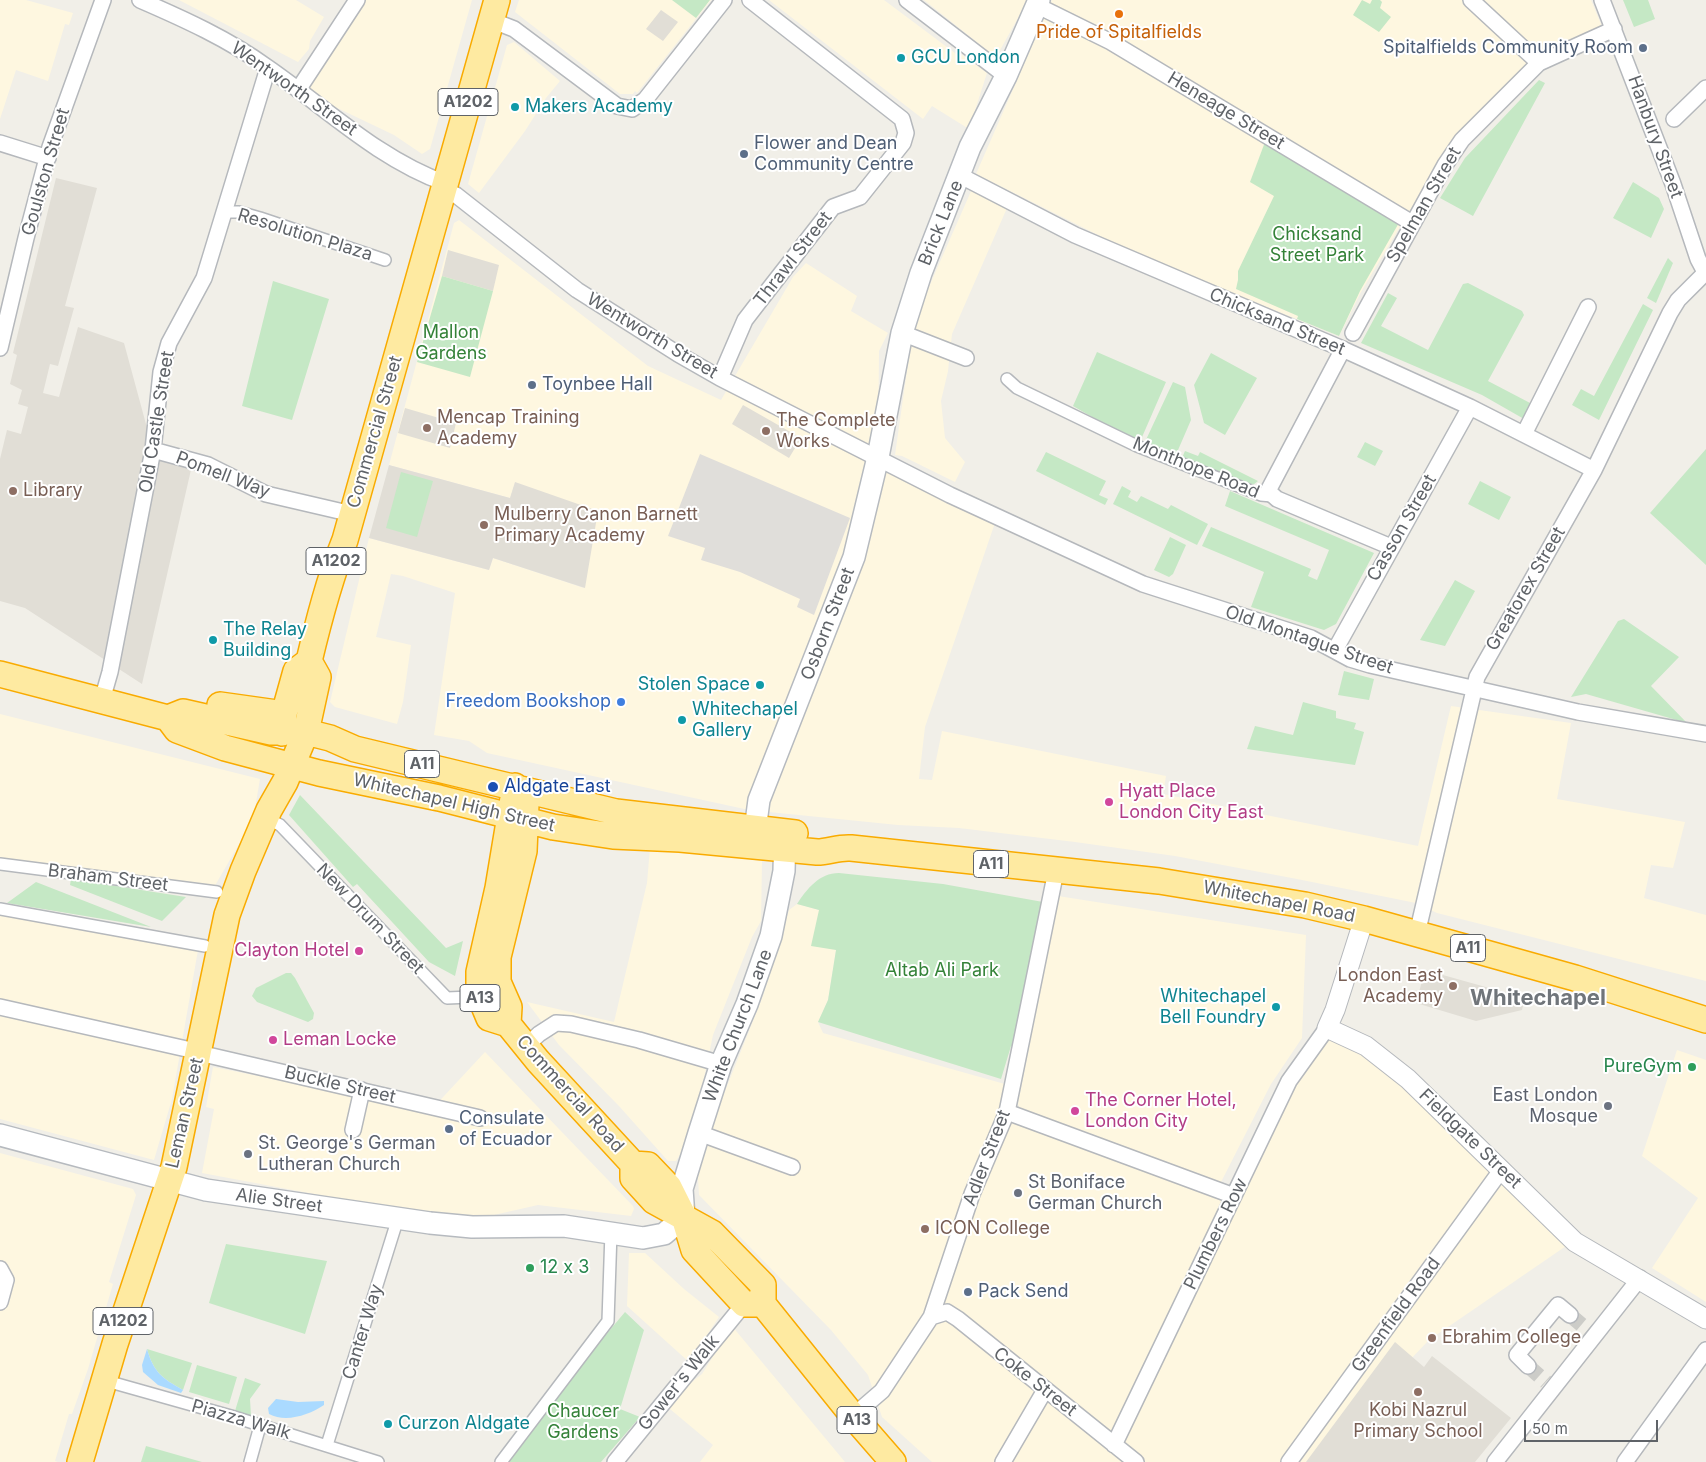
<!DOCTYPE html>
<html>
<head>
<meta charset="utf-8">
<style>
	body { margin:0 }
	#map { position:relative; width:1706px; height:1462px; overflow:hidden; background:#f1efe8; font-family:Inter,sans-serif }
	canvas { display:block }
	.scale { position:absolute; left:1524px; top:1420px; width:134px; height:22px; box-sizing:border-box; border:2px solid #5f6368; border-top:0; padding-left:6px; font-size:15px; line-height:18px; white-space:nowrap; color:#5f6368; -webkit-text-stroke:4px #fff; paint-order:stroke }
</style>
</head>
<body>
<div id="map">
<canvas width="1706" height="1462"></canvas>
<div class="scale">50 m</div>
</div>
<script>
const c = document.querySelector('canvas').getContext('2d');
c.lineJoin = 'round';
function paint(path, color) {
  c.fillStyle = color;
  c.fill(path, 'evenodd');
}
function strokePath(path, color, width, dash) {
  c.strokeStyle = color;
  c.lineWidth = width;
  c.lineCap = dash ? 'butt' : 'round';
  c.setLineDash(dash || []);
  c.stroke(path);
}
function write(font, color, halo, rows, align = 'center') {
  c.font = font + ' Inter,sans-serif';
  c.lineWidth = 4;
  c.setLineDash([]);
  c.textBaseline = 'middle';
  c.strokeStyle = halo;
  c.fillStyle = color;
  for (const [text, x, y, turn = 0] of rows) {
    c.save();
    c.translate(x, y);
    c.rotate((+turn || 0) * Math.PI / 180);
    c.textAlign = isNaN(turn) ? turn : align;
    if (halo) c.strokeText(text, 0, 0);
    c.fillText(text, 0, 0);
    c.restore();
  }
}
paint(new Path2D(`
	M0,0H26L73,13L69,25L65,24L48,81L16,70L0,119Z
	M179,0H296L324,17L310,41L309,49L298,62Z
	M360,0H472L430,149L422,154L394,135L308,94L310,80Z
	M519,0H711L637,93L635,91L633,94H620L515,12Z
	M769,0H884L959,56L961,54L987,73L969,129L932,106L923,119Z
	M924,0H1028L999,52L993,55Z
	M1052,0H1591L1603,29L1537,55L1444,153L1361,292L1339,336L1140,256L976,174Z
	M514,42L560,81L546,98L525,131L479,193L468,184L507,45Z
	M972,189L1007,208L952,334L948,371L941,401L945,438L965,462L955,482L902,456L895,455L914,321Z
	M459,220L648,366L721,400L793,277L806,263L857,296L851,311L888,333L879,351L878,457L997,517L925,727L919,779L932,780L942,731L1166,776L1163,794L1418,846L1451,706L1571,723L1557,799L1685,822L1673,868L1651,865L1644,898L1706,915V981L1437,913L1416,903L1297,879L1175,856L1075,842L959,828L898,825L749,810L487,753L469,741L434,735L455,593L403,576L391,574L376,637L411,645L403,702L397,724L335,707L330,702L369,538L489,570L493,558L584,588L515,483L510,498L389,465L454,223Z
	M0,714L260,779L253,820L213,889L0,860Z
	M650,848L762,861L761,921L752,937L713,1035L701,1092L683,1150L676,1161H668L619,1106L559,1045L527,1002L614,1022L647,883Z
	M1058,896L1306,935L1302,1038L1271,1084L1220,1184L1023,1115L1018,1104Z
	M797,904L819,910L836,950L828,1000L818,1022L823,1033L1012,1086L1006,1112L1234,1195L1267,1128L1327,1028L1366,1046L1569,1244L1429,1340L1406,1364L1330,1462H932L882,1417L868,1375L831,1330L699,1195L697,1161L763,996L789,910Z
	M0,911L198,950L172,1099L154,1160L0,1119Z
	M1677,1050L1706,1060V1302L1652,1268L1698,1198L1642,1156Z
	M485,1052L633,1206L634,1209L631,1216L538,1205L463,1222L202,1173L214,1109L206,1107L213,1067L431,1110Z
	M0,1153L133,1189L136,1195L109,1282L113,1284L88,1369L72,1414H69L55,1461L58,1462H0Z
	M629,1253H645L684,1289L719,1317L689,1362L627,1306Z
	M732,1326L845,1462H700L713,1445L664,1404L702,1374Z`), '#fef7e0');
paint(new Path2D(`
	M700,454L850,518L814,615L797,607L800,599L740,572L701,560L705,548L668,536Z`), '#e0deda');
paint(new Path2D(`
	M661,10L678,22L663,41L646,29Z
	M56,178L97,188L65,306L74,308L58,366L50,364L43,393L59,397L78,327L124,343L153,450L193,461L142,684L25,608L0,601V459L7,430L21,434L28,407L18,404L22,390L10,384L17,355L13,353Z
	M448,250L499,265L493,291L442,276Z
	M743,405L801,438L789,458L732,424Z
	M405,408L456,423L450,448L398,433Z
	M389,465L510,498L515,482L598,511L585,588L493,558L489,570L369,538Z
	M1425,970L1525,998L1522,1010L1476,1021L1416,1003Z
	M1395,1342L1424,1367L1432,1356L1511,1418L1475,1462H1306Z`), '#e1ded6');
paint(new Path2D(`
	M672,0H710L696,18Z
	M1362,0L1370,4L1372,0H1380L1382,2L1380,8L1391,17L1379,32L1353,15Z
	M1623,0H1648L1655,19L1634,27Z
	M1539,80L1545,83L1473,216L1440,198L1465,158Z
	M1265,142L1400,221L1360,291L1339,336L1297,319L1298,316L1236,289L1238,280V271L1274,196L1250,182Z
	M1633,182L1659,198L1664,209L1651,238L1613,218Z
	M1668,258L1673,263L1656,303L1647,298Z
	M442,276L493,291L470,377L417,362Z
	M273,281L329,299L292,420L242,406Z
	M1468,283L1522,311L1524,315L1488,381L1532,404L1524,419L1482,395L1361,343L1388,293L1397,298L1381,326L1428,350L1463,284Z
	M1643,304L1653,310L1599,420L1572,405L1581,389L1594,396Z
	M1097,352L1166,382L1139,444L1073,406Z
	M1211,353L1257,378L1225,435L1204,423L1194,385Z
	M1173,382L1185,387L1191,420L1175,457L1144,444Z
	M1365,442L1383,451L1375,466L1357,457Z
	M1706,449V565L1650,513Z
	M1185,451L1198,456L1200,452L1258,481L1253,485L1248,484L1182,458Z
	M1046,452L1106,481L1099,495L1108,499L1105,505L1036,471Z
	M401,472L433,481L417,537L386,528Z
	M1480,481L1511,497L1499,520L1468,504Z
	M1122,486L1131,491L1128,497L1137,502L1141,496L1168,509L1171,505L1208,524L1197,545L1113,504Z
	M1230,491L1374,553L1336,624L1324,630L1251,607L1264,572L1202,546L1211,527L1311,569L1308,576L1317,580L1329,550L1225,506Z
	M1170,537L1186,545L1173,574L1169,577L1154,570Z
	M1455,580L1475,591L1445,646L1420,640Z
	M1624,619L1679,657L1651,686L1687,723L1586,694L1571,697L1618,621Z
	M1344,671L1374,679L1369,700L1338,695Z
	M1303,702L1336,711V718L1356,723L1354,729L1364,732L1355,765L1247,749L1255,726L1293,735Z
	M300,795L446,948L463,941L455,976L429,962L357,884L353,887L289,815Z
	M839,873L943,884L1043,902L1015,1046H1011L1001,1079L818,1022L828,1000L836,950L811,946L819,910L797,904C807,889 819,873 839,873Z
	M71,879L186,897L162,921L70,885Z
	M36,882L151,927L7,903Z
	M286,973H291L295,978L314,1013L313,1019L308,1022L257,1002L252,996L256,988Z
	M226,1244L327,1261L305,1334L209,1303Z
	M625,1312L644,1330L620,1409L640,1417L601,1462H499Z
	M147,1349L192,1363L183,1390C162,1378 154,1373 147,1349Z
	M197,1365L237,1377L229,1404L189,1392Z
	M245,1378L261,1384L250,1399L251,1416L235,1411Z
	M146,1446L202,1462H141Z`), '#c5e8c5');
paint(new Path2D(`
	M147,1349C154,1373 162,1378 183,1390L181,1393L158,1385L143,1372L142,1365Z
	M276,1399L298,1402L324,1401V1405C309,1415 286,1423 269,1414L268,1408Z`), '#aadaff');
strokePath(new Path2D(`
	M1570,1315L1589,1331
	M1528,1366L1546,1382`), '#ccccc8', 15, [15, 8]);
const pedestrian = new Path2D(`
	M225,212H239L260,218L385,260
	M1007,379L1017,388L1137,446L1261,495L1272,496
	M276,823L280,825L447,998L471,997
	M0,864L217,892
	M0,909L205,946
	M103,1380L231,1416L378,1462
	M327,1445L398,1218
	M250,1462L260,1426
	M501,1462L608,1321L611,1232`);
const minor = new Path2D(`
	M140,0C184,19 228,39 267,67C325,107 378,159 445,183
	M907,0L1006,76
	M1471,0L1539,63
	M1602,0L1673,184L1698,259L1706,274
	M1036,5L1111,42L1412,223
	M491,20L514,29L617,106L632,109L645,100L724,0
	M298,90L357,0
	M1674,119L1706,88
	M0,143L48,158
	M959,175L1075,235L1338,347L1470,407L1594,470
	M443,190L456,195L577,290L678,354L720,378L950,495L1143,584L1311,638L1350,659L1370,665L1578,712L1706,734
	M902,333L966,358
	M1353,333L1445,165L1462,140L1539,63L1614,29
	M0,348L26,238L50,147L103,0
	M1343,349L1268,491L1277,499L1391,547
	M720,378L745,320L762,298L833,207L860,197L903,143L906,133L902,119L750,0
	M1524,434L1588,307
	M153,450L208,465L266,494L352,514
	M1335,650L1470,407
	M102,700L110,672L153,450L161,372L169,343L204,278L268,68
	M1417,934L1477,677L1594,470L1670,313L1678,300L1705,273
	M0,1007L200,1052
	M526,1046L539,1034L556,1023L571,1024L639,1040L721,1064
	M199,1053L480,1118
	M1007,1112L1234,1196
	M353,1130L362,1090
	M699,1133L792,1167
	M0,1269L6,1280L0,1302
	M931,1317L947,1312L958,1319L1136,1462
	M1528,1366L1517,1355L1558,1305L1570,1315
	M853,1416L882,1391L931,1317L972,1194L1007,1112L1056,871
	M1114,1445L1289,1081L1327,1028
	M615,1462L744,1304
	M1003,1462L1045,1390
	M1289,1462L1502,1169
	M1495,1462L1640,1278
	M1625,1462L1706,1350`);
const tertiary = new Path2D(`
	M1364,919L1335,1010L1327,1028L1366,1046L1408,1079L1575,1242L1706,1319`);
const secondary = new Path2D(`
	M753,845L759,800L854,557L878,457L902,333L921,273L970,147L1006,76L1039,0
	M0,1135L206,1190L430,1223L472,1227L564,1226L643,1238L664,1234L684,1217L682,1189L699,1133L721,1064L747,1004L771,936L784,871L785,833`);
const trunk = new Path2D(`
	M0,674L168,718L177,730L225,748L319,773L439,798L553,827L613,836L680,839L817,852C829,852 838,847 851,848L1159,881L1305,905L1364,919L1575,978L1706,1020
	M220,705L284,714
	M168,718L183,712L271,732H306L330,738L355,749L616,812L795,833
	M282,733L284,714L296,671L309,661C319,619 329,580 345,540L497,0
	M515,786L498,888L479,972V994L489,1018L508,1024L538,1061L633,1164V1178L654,1201L712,1233L763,1285V1304L853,1416L893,1462
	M508,1024L509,1007L498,982V957L524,851L526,804
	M633,1164L648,1165L669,1187L684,1217L694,1250L744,1304H763
	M80,1462L115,1344L174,1167L227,915L243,871L269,810L285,782L306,732L318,677L309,661`);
strokePath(pedestrian, '#b5b8bc', 14);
strokePath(minor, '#b5b8bc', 18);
strokePath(tertiary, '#b5b8bc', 21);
strokePath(secondary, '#b6babf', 24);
strokePath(trunk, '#f9ab00', 28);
strokePath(pedestrian, '#fff', 11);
strokePath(minor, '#fff', 15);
strokePath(tertiary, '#fff', 19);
strokePath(secondary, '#fff', 21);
strokePath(trunk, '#feeaa1', 25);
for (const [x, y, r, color] of [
	[1119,14,5,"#e8710a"],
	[1643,48,5,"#5c6f8a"],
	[901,58,5,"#0f9aa8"],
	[515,107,5,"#0f9aa8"],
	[744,154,5,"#5c6f8a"],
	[532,385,5,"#5c6f8a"],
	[427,428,5,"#8d6e63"],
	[766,431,5,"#8d6e63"],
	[13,491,5,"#8d6e63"],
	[484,525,5,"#8d6e63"],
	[213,640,5,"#0f9aa8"],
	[760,685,5,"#0f9aa8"],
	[621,702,5,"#3f7fe0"],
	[682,720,5,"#0f9aa8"],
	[493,787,6,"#1a4fb4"],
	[1109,802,5,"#d1479c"],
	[359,951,5,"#d1479c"],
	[1453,986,5,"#8d6e63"],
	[1276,1007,5,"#0f9aa8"],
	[273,1040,5,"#d1479c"],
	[1692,1067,5,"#2e9e5b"],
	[1608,1106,5,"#6b7280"],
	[1075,1111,5,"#d1479c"],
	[449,1129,5,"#5c6f8a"],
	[248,1154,5,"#6b7280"],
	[1018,1193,5,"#6b7280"],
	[925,1229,5,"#8d6e63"],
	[530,1268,5,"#2e9e5b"],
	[968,1292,5,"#5c6f8a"],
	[1432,1338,5,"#8d6e63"],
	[1418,1392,5,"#8d6e63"],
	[388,1424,5,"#0f9aa8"]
]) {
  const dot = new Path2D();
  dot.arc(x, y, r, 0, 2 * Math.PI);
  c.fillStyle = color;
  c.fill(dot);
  strokePath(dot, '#fff', 2);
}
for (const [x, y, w] of [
	[468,102,60],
	[336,561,60],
	[422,764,35],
	[991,864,35],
	[1468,948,35],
	[480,998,40],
	[123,1321,60],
	[857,1420,40]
]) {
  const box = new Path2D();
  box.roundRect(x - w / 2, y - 13.5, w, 27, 4);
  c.fillStyle = '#fff';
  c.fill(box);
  strokePath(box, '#5f6368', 1);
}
write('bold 16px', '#5f6368', null, [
	["A1202",468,102],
	["A1202",336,561],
	["A11",422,764],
	["A11",991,864],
	["A11",1468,948],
	["A13",480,998],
	["A1202",123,1321],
	["A13",857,1420]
]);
write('18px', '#c56008', '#fff', [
	["Pride of Spitalfields",1119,33]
]);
write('18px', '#4e5e75', '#fff', [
	["Spitalfields Community Room",1633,48,"right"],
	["Flower and Dean",754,144],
	["Community Centre",754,165],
	["Toynbee Hall",542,385],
	["Consulate",459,1119],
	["of Ecuador",459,1140],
	["Pack Send",978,1292]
], 'left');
write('18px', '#0d838f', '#fff', [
	["GCU London",911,58],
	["Makers Academy",525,107],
	["The Relay",223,630],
	["Building",223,651],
	["Stolen Space",750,685,"right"],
	["Whitechapel",692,710],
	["Gallery",692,731],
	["Whitechapel",1266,997,"right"],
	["Bell Foundry",1266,1018,"right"],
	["Curzon Aldgate",398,1424]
], 'left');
write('18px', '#5f6368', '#fff', [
	["Wentworth Street",294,89,35],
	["Heneage Street",1226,111,31],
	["Hanbury Street",1655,137,70],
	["Goulston Street",46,172,-74],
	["Spelman Street",1424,205,-60],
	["Brick Lane",941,223,-68],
	["Resolution Plaza",305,235,17],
	["Thrawl Street",793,259,-52],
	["Chicksand Street",1277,322,23],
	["Wentworth Street",652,336,31],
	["Old Castle Street",157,422,-81],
	["Commercial Street",375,432,-74],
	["Monthope Road",1196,468,22],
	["Pomell Way",223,475,21],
	["Casson Street",1402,528,-60],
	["Greatorex Street",1526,589,-60],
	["Osborn Street",828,624,-69],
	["Old Montague Street",1309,640,19],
	["Whitechapel High Street",454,803,13],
	["Braham Street",108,878,7],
	["Whitechapel Road",1279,902,11],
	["New Drum Street",370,919,46],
	["White Church Lane",738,1026,-69],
	["Buckle Street",340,1085,13],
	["Commercial Road",570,1094,48],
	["Leman Street",185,1113,-77],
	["Fieldgate Street",1470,1139,44],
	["Adler Street",987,1158,-69],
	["Alie Street",279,1201,8],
	["Plumbers Row",1216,1234,-64],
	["Greenfield Road",1396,1315,-54],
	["Canter Way",363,1332,-73],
	["Coke Street",1035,1382,38],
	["Gower's Walk",679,1383,-51],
	["Piazza Walk",241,1420,16]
]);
write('18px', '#348238', '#fff', [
	["Chicksand",1317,235],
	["Street Park",1317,256],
	["Mallon",451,333],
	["Gardens",451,354],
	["Altab Ali Park",942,971],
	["Chaucer",583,1412],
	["Gardens",583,1433]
]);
write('18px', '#785e54', '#fff', [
	["Mencap Training",437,418],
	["Academy",437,439],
	["The Complete",776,421],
	["Works",776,442],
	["Library",23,491],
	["Mulberry Canon Barnett",494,515],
	["Primary Academy",494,536],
	["London East",1443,976,"right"],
	["Academy",1443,997,"right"],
	["ICON College",935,1229],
	["Ebrahim College",1442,1338],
	["Kobi Nazrul",1418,1411,"center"],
	["Primary School",1418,1432,"center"]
], 'left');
write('18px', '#366cbe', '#fff', [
	["Freedom Bookshop",611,702]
], 'right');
write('18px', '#164399', '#fff', [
	["Aldgate East",504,787]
], 'left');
write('18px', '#b23c85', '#fff', [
	["Hyatt Place",1119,792],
	["London City East",1119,813],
	["Clayton Hotel",349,951,"right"],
	["Leman Locke",283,1040],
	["The Corner Hotel,",1085,1101],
	["London City",1085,1122]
], 'left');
write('18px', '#27864d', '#fff', [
	["PureGym",1682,1067],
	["12 x 3",540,1268,"left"]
], 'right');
write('18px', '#5b616d', '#fff', [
	["East London",1598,1096,"right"],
	["Mosque",1598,1117,"right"],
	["St. George's German",258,1144],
	["Lutheran Church",258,1165],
	["St Boniface",1028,1183],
	["German Church",1028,1204]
], 'left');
write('bold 22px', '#70757a', '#fff', [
	["Whitechapel",1538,998]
]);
</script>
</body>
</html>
